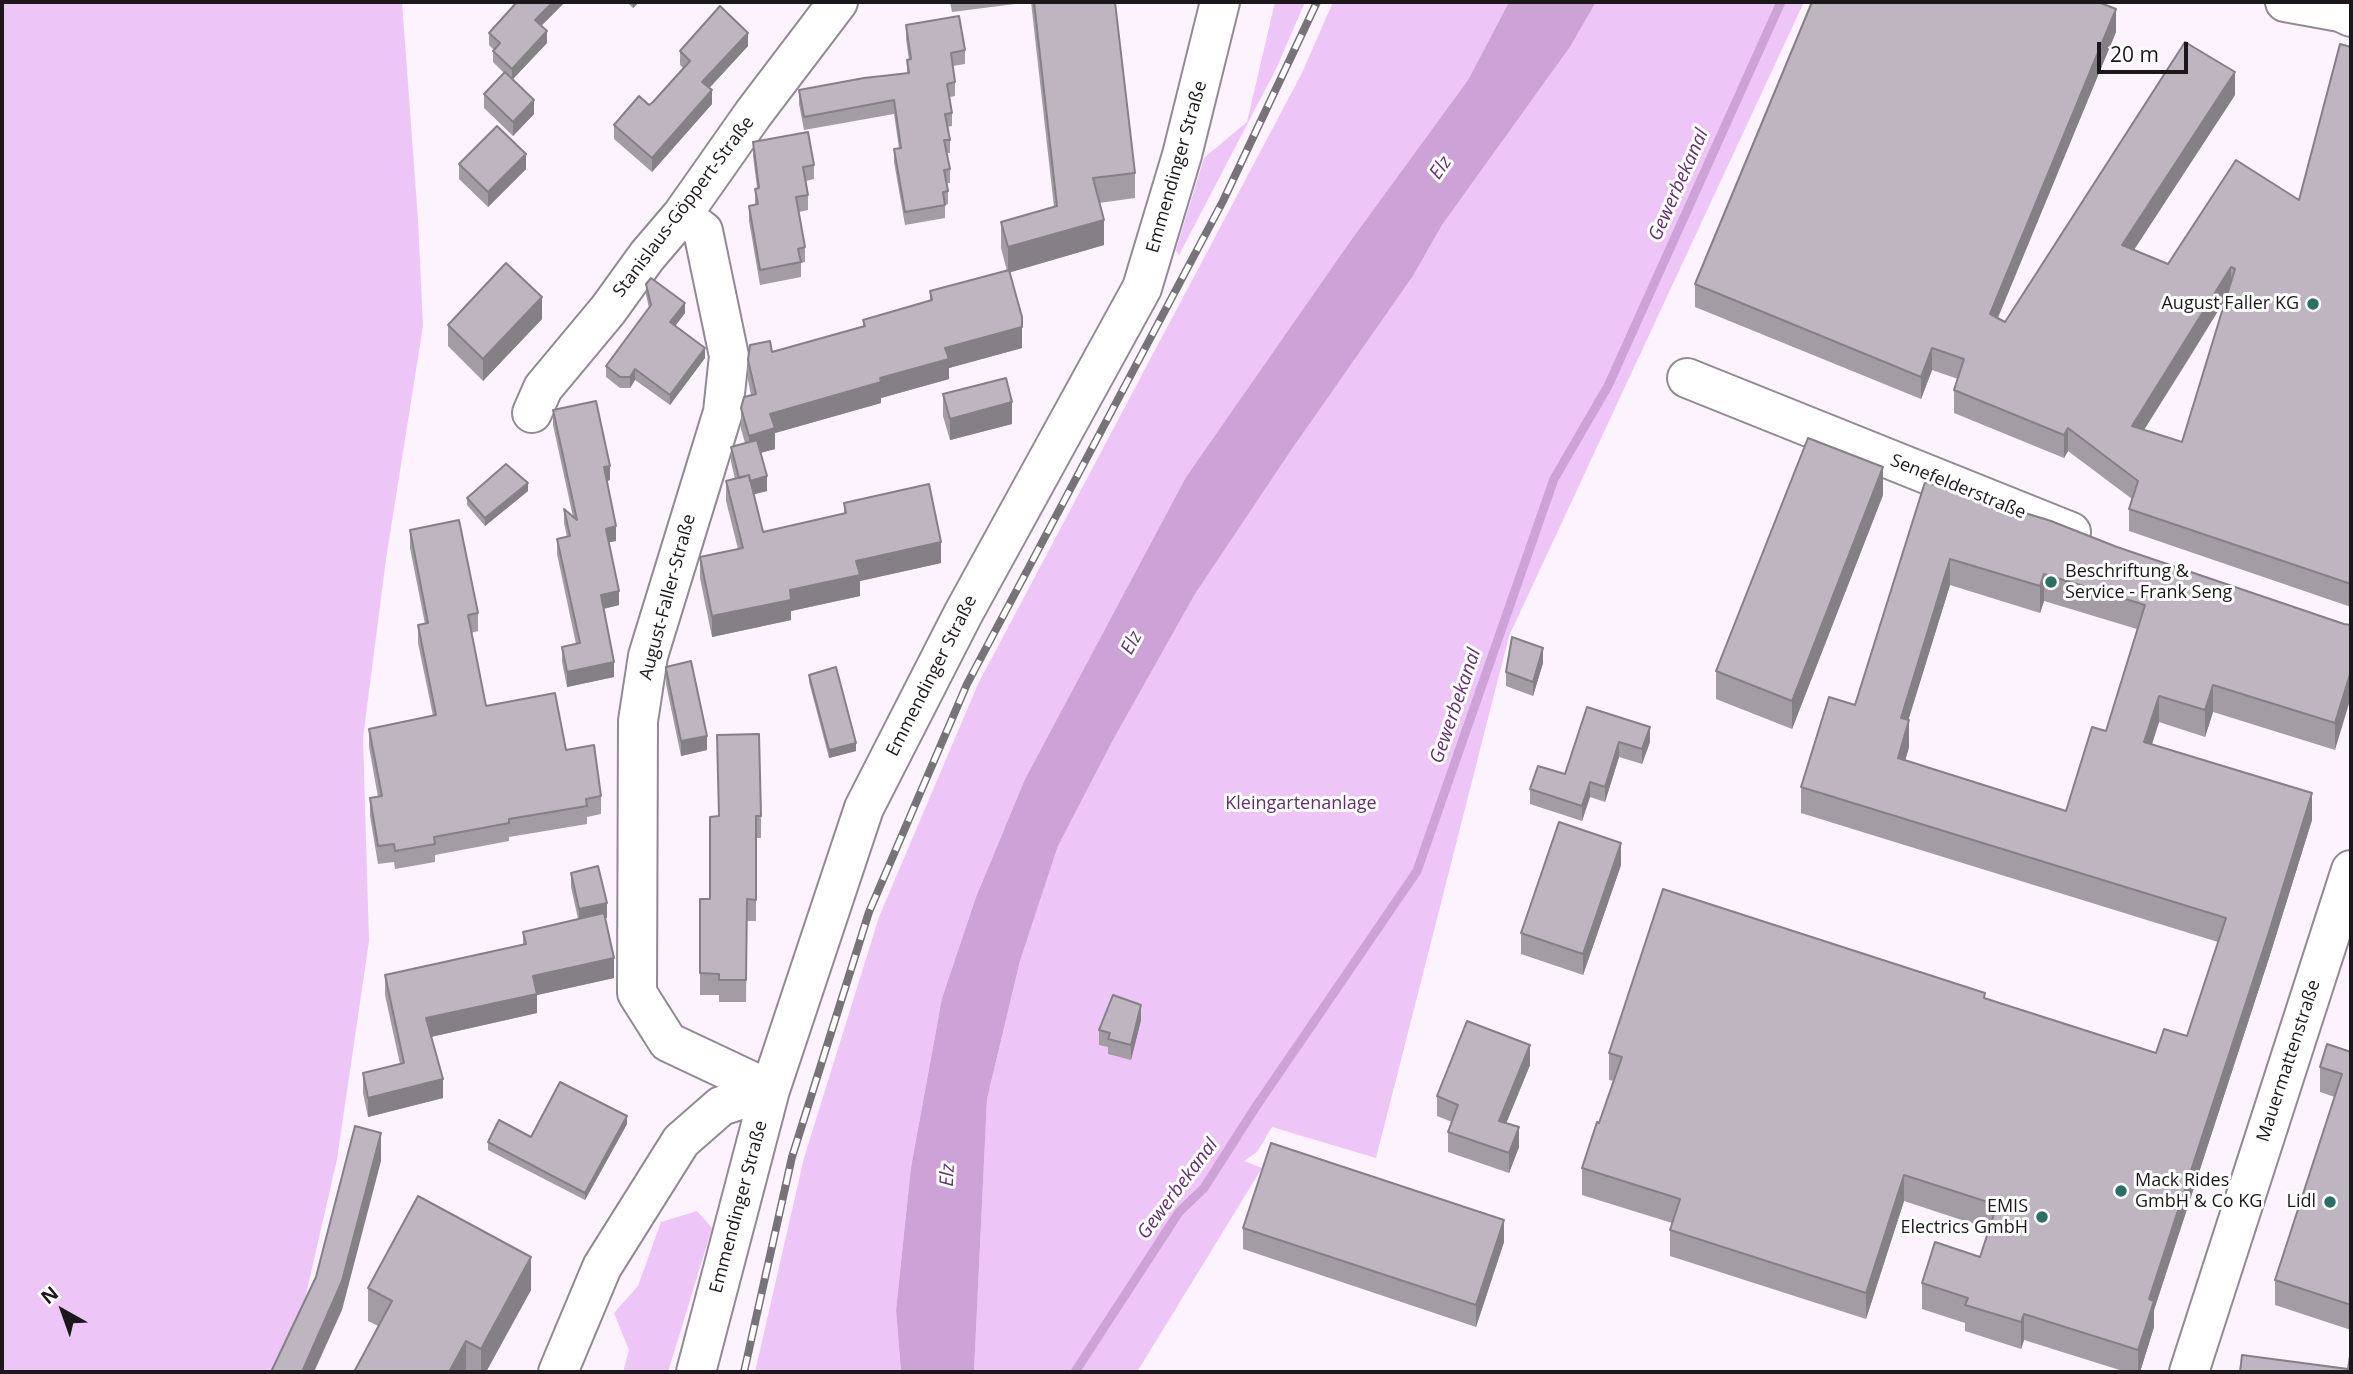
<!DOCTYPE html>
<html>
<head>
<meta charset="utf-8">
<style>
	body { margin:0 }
	#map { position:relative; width:2353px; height:1374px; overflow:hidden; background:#fcf3fe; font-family:"Open Sans",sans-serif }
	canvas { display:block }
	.frame { position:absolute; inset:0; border:4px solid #1b171b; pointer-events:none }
	.north { position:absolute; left:28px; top:1276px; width:70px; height:70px; -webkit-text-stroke:5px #fff; paint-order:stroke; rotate:320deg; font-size:19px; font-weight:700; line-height:28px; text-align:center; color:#1b171b }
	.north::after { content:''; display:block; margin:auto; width:24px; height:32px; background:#1b171b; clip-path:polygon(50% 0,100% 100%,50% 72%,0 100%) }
	.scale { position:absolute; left:2097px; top:42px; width:91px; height:32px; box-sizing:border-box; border:4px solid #1b171b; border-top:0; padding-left:9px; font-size:21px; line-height:24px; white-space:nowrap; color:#1b171b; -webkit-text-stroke:5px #fff; paint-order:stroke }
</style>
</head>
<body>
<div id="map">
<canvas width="2353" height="1374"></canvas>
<div class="frame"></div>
<div class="north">N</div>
<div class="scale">20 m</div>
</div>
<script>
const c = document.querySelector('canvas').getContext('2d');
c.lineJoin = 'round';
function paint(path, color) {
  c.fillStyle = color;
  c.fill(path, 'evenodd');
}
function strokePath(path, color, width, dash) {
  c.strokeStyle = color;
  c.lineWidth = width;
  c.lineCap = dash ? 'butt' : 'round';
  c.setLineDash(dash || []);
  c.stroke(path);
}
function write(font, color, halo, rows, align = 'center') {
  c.font = font + ' "Open Sans",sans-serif';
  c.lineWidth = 6;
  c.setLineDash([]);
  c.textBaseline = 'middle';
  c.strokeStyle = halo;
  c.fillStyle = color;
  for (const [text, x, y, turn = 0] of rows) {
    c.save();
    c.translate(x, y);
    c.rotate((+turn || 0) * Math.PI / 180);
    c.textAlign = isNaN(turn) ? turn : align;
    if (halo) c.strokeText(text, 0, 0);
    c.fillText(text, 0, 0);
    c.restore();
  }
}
paint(new Path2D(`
	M2,2H402L418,220L423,326L386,559L363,738L369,941L337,1159L305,1299L272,1372H2Z
	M1275,2H1305L1276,69L1179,255L1176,250L1204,158L1247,122Z
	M1333,2H1509L1468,80L1349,243L1186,477L1025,779L976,897L942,998L911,1167L896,1310L901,1372H755L804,1158L879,917L978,684L1302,73Z
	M1596,2H1804L1509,636L1376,1158L1272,1127L1257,1152L1244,1161L1262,1168L1137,1372H974L987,1099L1020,961L1058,846L1113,740L1195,594L1292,449L1413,276L1442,225L1570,47Z
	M697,1211L712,1228L668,1372H623L629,1350L614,1313L638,1286L661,1222Z`), '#edc5f6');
paint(new Path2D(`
	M1509,2H1596L1570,47L1442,225L1413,276L1292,449L1195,594L1113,740L1058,846L1020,961L987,1099L974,1372H901L896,1310L911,1167L942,998L976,897L1025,779L1186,477L1349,243L1468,80Z`), '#cda2d7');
strokePath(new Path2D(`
	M1075,1372L1179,1212L1204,1188L1255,1108L1417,871L1554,479L1608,386L1781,2`), '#cda2d7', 9);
const minor = new Path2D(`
	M2285,2L2340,12L2351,17
	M682,215L703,231L729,356L723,412L648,656L638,721L637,993L668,1042L770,1090
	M1687,378L2071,532
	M532,413L543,388L608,310L647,256L682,215L753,114L838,2
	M558,1372L602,1267L681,1141L721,1106L770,1090
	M696,1372L770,1090L864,808L963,614L1142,288L1182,155L1220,2
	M2189,1372L2351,870`);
strokePath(minor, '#928994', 42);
strokePath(minor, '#fff', 38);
const rail = new Path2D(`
	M744,1372L792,1157L869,912L967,684L1223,201L1317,2`);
strokePath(rail, '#787279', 8);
strokePath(rail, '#fff', 5, [16]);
paint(new Path2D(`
	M517,2H565L541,26L547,43L513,79L534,114L513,136L484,108V94L504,73L493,62V51L494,50L489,45V33Z
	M627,2H639L633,8Z
	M950,2H1115L1135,173V198L1099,203L1104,245L1010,272L1022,348L949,368V379L881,398V403L775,433V449L760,453L767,491L754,494L763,532L844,514V503L941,563L860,581V596L791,611V620L712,637L700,578V557L738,549L726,501V481L735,479L731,462V447L745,443L741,429V408L751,395L748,380V360L863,326V320L930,301V291L1007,271L1001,248V222L1054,207L1031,2L952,12Z
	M906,25L965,50V64L953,66L955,82V96L950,97L952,113V126L947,127L950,140V153H947L950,169V183H947L948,191V204L945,205V218L905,225L894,162V149L899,148L894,114L804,130L799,104V90L907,73V60H909L906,39Z
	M2116,32L1997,318L2005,322L2235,95L2134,250L2168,264L2299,200L2351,47V607L2129,531V509L2132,499L2068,451L2064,458L1954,413V390L1958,379L1932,370L1921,399L1695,307V284ZM2226,298L2182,442L2144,430L2190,357Z
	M748,46L709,88L712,104L652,172L614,139V125L653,102L684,69L680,65V51Z
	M753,142L814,165V179L806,181L808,195V210L799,212L805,247V262L801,263V277L760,285L749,221V206L755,205V189L757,188L753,156Z
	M459,164L526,169L488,207L459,179Z
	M646,284L685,313L675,326L705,358L670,405L635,380L630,388H620L606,377V366L649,308L646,295Z
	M542,319L483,381L448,346V325Z
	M943,394L1012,424L950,440L943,416Z
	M553,410L610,480L607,481L616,541L609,542L619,605L604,609L614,677L567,687L562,662V647L576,644L557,554V539L567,537L564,523V509L573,517L553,425Z
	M1925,482L2344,624L2335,750L2213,712L2205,737L2159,722L2152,744L2312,820L2269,958L2154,1310V1327L2140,1372H2126L2024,1340L2021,1349L1965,1331V1323L1922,1309V1283L1980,1257L1989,1229L1904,1201L1866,1319L1670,1256V1230L1672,1223L1582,1195V1168L1614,1081L1609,1080V1053L1985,998L2156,1053L2187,1036L2218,942L1801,813V787L1855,705ZM1950,585L2040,613L2044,601L2137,629L2106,731L2066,811L1905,761L1909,747L1908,720Z
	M528,491L485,526L467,505V498Z
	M1883,495L1792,729L1716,699V671Z
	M410,530L478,613V631L471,633L486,706L566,750L601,796V814L587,817V824L509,837V841L435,855V862L395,869L394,862L378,864L370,816V798L378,797L369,747V729L433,716L418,643V625L425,624L410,548Z
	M1543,663L1533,696L1506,686V672Z
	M666,669L707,750L681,756L666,684Z
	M809,675L856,751L829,758L809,682Z
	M1587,707L1650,742L1642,764L1619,757L1605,802L1590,797L1582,821L1530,804V789L1565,774Z
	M717,735L761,816V838H756V921H747L746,1002H719V995H700V899H710L719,816Z
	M1621,865L1583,975L1521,954V933Z
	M571,873L607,918H605L614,978L537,995V1013L431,1037L443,1098L368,1117L363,1093V1073L400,1064L385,995V975L523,945V932L578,919L571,887Z
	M1141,1020L1131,1060L1108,1054V1047L1099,1045V1030Z
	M2351,1052V1330L2275,1305V1280L2335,1097L2320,1092V1067Z
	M1530,1065L1506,1123L1519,1147L1509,1173L1448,1152V1132L1452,1122L1437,1116V1096Z
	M627,1124L585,1200L488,1150V1142Z
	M1243,1228L1504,1242L1476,1327L1243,1249Z
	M368,1288L531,1290L486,1372H354L378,1326L368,1321Z`), '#a39ca5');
paint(new Path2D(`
	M553,2H565L535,32V20Z
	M633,2H639L633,8Z
	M2116,9V32L1990,337V314Z
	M547,31V43L512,80V69Z
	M748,33V46L702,96V82Z
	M2235,72V95L2122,268V245Z
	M712,90V104L652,172V158Z
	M534,100V114L513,136V122Z
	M526,154V169L488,207V192Z
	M1104,220V245L1008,273V247Z
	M2231,267V290L2132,449V426Z
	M542,297V319L483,381V359Z
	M685,303V313L670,333V322Z
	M1022,327V348L949,368V379L881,398V403L775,433V449L749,456V436L770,414L945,348Z
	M705,348V358L670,405V395Z
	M1932,348V370L1921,399V377Z
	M635,369V380L630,388V377Z
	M1012,402V424L950,440V419Z
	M2068,428V451L2064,458V435Z
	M610,466V480L604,482V467Z
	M1883,467V495L1792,729V701Z
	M767,476V491L740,498V483Z
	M528,483V491L485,526V518Z
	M616,526V541L606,543V529Z
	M941,542V563L860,581V596L791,611V620L712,637V616L790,590L856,561Z
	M1950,559V585L1901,744V718Z
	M2044,574V601L2040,613V586Z
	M619,591V605L601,609V595Z
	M1543,648V663L1533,696V682Z
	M614,662V677L567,687V672Z
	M2351,671V697L2335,750V723Z
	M2213,685V712L2205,737V710Z
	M2159,696V722L2144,768V742Z
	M1909,720V747L1898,785V758Z
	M1650,727V742L1642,764V749Z
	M707,736V750L681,756V741Z
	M1619,742V757L1605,802V787Z
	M856,743V751L829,758V750Z
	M1590,782V797L1582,821V806Z
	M2312,793V820L2269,958L2154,1310V1327L2140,1372H2138V1350L2149,1299Z
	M1621,843V865L1583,975V954Z
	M607,903V918L579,924V909Z
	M614,958V978L537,995V1013L426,1038V1018L533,976Z
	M1141,1005V1020L1131,1060V1045Z
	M1530,1045V1065L1499,1141V1121Z
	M443,1079V1098L368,1117V1098Z
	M627,1116V1124L585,1200V1193Z
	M1519,1127V1147L1509,1173V1153Z
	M381,1133V1161L342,1310L314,1372H302Z
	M1904,1175V1201L1866,1319V1293Z
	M1504,1220V1242L1476,1327V1305Z
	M531,1257V1290L486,1372H481V1349Z
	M2024,1314V1340L2021,1349V1322Z
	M466,1341V1372H449Z`), '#857f86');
const building = new Path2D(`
	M517,2H553L535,20L547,31L512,69L493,51L500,43L489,33Z
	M1034,2H1115L1135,173L1093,178L1104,220L1008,247L1001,222L1057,206Z
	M1812,2H2098L2116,9L1990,314L2005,322L2185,42L2235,72L2122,245L2168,264L2236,160L2299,200L2340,44L2351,47V584L2129,509L2138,481L2068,428L2064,435L1954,390L1964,359L1932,348L1921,377L1695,284ZM2231,267L2235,269L2182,442L2132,426Z
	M720,6L748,33L702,82L712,90L652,158L614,125L639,96L649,105L653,102L690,61L680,51Z
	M959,16L965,50L951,53L955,82L947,84L952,113L945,114L950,140H944L950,169L944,170L948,191L943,192L945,205L905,212L894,149L901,148L894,100L804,117L799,90L864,78L909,73L907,60L911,59L906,25Z
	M505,72L534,100L513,122L484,94Z
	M497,126L526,154L488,192L459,164Z
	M808,132L814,165L803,167L808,195L796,197L805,247L798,249L801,262L760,270L749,206L758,204L755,189L759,188L753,142Z
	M506,263L542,297L483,359L448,325Z
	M1009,270L1022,317V327L945,348L949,359L880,378L881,382L770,414L775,428L749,436L741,408L744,397L756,394L748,360L750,345L770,341L772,352L865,326L863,320L932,300L930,291Z
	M651,278L685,303L670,322L705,348L670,395L635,369L630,377H620L606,366L651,305L646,284Z
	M1006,378L1012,402L950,419L943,394Z
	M596,401L610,466L604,467L616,526L606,529L619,591L601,595L614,662L567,672L562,647L580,643L557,539L570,536L564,509L577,520L553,410Z
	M1808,438L1883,467L1792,701L1716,671Z
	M757,440L767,476L750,481L749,475L739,478L731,447Z
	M506,464L528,483L485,518L467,498Z
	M749,475L763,532L846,513L844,503L929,484L941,542L856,561L860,575L790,590L791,600L712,616L700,557L743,548L726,481Z
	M1925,482L2051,521L2117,547L2344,624L2351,625V671L2335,723L2213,685L2205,710L2159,696L2144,742L2312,793L2269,932L2149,1299L2154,1301L2138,1350L2024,1314L2021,1322L1965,1305L1968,1298L1922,1283L1935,1242L1980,1257L1997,1205L1904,1175L1866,1293L1670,1230L1680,1199L1582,1168L1597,1122L1599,1123L1622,1057L1609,1053L1663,889L1985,993L1984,998L2156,1053L2164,1029L2187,1036L2226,918L1801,787L1829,697L1855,705ZM1950,559L2040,586L2044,574L2145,605L2106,731L2092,727L2066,811L1898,758L1909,720L1901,718Z
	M459,520L478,613L468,615L486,706L555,693L566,750L594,745L601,796L586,799L587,806L509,819V823L434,837L435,844L395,851L394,844L378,846L370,798L382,796L369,729L436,715L418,625L428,623L410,530Z
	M1512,637L1543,648L1533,682L1506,672Z
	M691,661L707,736L681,741L666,669V667Z
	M836,667L856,743L829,750L809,675Z
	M1587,707L1650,727L1642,749L1619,742L1605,787L1590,782L1582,806L1530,789L1538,766L1565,774Z
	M759,734L761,816H756V900L747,899L746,980H719V974L700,973V899H710V817L719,816L717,735Z
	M1559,822L1621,843L1583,954L1521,933Z
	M598,866L607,903L579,909L571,873Z
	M604,913L614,958L533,976L537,994L426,1018L443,1079L368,1098L363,1073L404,1063L385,975L526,944L523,932Z
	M1113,995L1141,1005L1131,1045L1108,1039L1110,1033L1099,1030Z
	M1467,1021L1530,1045L1499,1121L1519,1127L1509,1153L1448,1132L1458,1105L1437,1096Z
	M2327,1044L2351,1052V1305L2275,1280L2342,1074L2320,1067Z
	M560,1082L627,1116L585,1193L488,1142L499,1120L531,1137Z
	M355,1126L381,1133L342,1281L302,1372H271L316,1277Z
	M1271,1143L1504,1220L1476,1305L1243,1228Z
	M418,1196L531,1257L481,1349L466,1341L449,1372H354L392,1301L368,1288Z
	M2351,1350V1372H2240L2242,1355L2348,1369Z`);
paint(building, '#beb5c0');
strokePath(building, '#857f86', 2);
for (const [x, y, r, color] of [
	[2313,304,7,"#2a7066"],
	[2051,582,7,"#2a7066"],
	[2121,1191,7,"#2a7066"],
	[2330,1202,7,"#2a7066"],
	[2042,1217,7,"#2a7066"]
]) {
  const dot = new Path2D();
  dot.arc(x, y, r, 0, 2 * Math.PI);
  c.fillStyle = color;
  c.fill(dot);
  strokePath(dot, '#fff', 2.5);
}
write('18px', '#1b171b', '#fff', [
	["Emmendinger Straße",1177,167,-74],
	["Stanislaus-Göppert-Straße",684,207,-53],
	["Senefelderstraße",1958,487,22],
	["August-Faller-Straße",668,597,-75],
	["Emmendinger Straße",932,676,-63],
	["Mauermattenstraße",2289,1061,-72],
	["Emmendinger Straße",739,1207,-75]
]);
write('18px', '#1b171b', '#fff', [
	["August Faller KG",2299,304],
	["Beschriftung &",2065,572,"left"],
	["Service - Frank Seng",2065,593,"left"],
	["Mack Rides",2135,1181,"left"],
	["GmbH & Co KG",2135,1202,"left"],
	["Lidl",2316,1202],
	["EMIS",2028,1207],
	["Electrics GmbH",2028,1228]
], 'right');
write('18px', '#612d6d', '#fff', [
	["Kleingartenanlage",1301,804]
]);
write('italic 19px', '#643070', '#fff', [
	["Elz",1441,168,-55],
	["Gewerbekanal",1679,185,-66],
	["Elz",1132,643,-62],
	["Gewerbekanal",1456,706,-71],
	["Elz",948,1175,-87],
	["Gewerbekanal",1178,1189,-53]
]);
</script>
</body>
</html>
